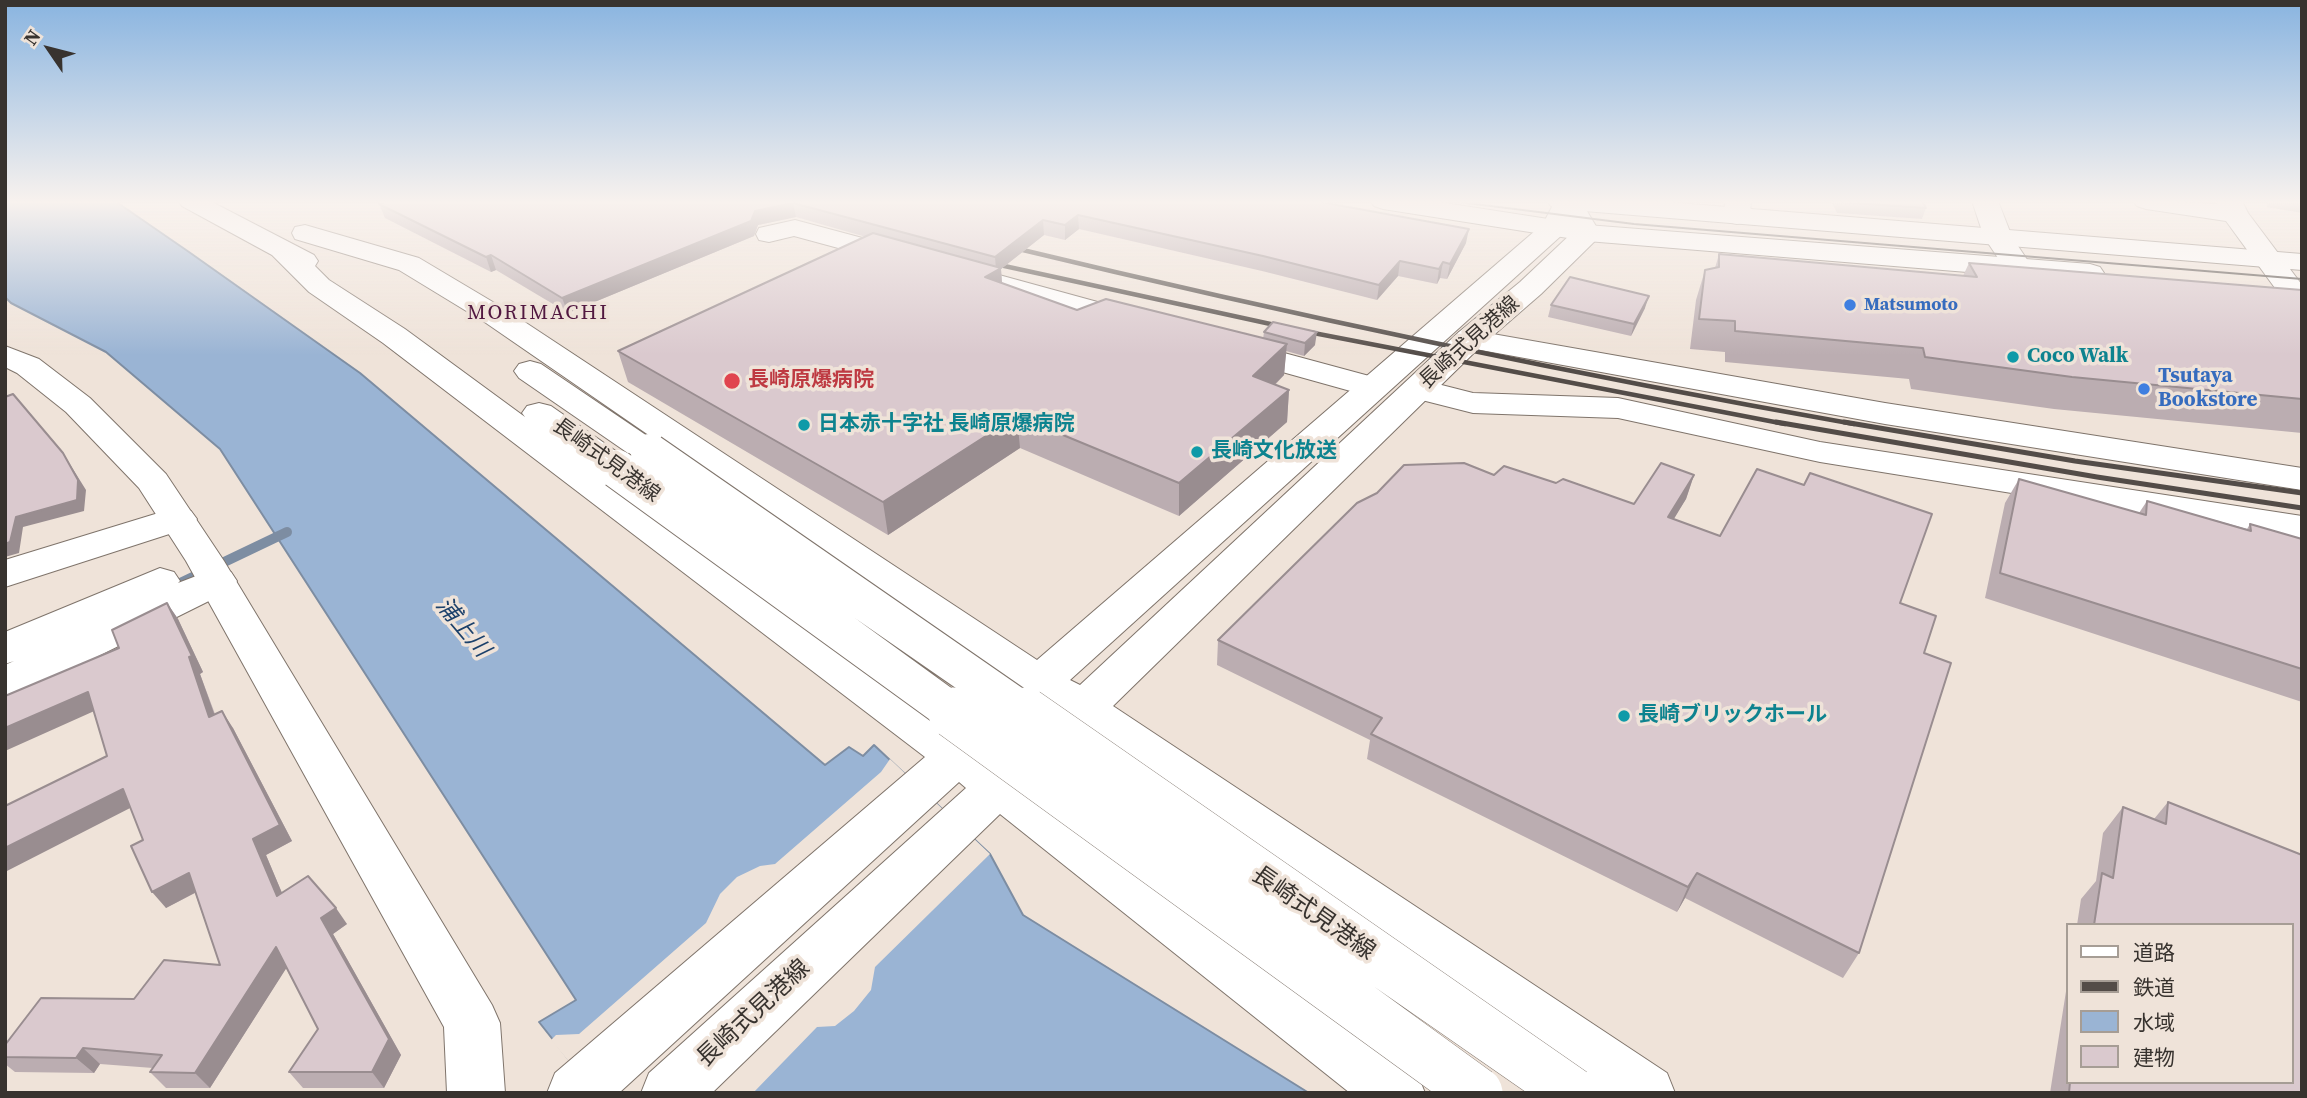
<!DOCTYPE html>
<html>
<head>
<meta charset="utf-8">
<style>
	body { margin:0 }
	#map { position:relative; width:2307px; height:1098px; overflow:hidden; background:#efe3d9; font-family:"Source Serif 4","Noto Sans JP",serif }
	canvas { display:block }
	.frame { position:absolute; inset:0; border:7px solid #38332f; pointer-events:none }
	.legend { position:absolute; left:2066px; top:923px; width:228px; height:161px; box-sizing:border-box; background:#efe3d9; border:2px solid #a69d95; margin:0; padding:9px 12px; list-style:none; font-size:21px; color:#38332f }
	.legend li { display:flex; align-items:center; gap:14px; height:35px }
	.legend b { width:35px; border:2px solid #a69d95 }
	.north { position:absolute; left:14px; top:14px; width:70px; height:70px; -webkit-text-stroke:5px #efe3d9; paint-order:stroke; rotate:305deg; font-size:19px; font-weight:700; line-height:28px; text-align:center; color:#38332f }
	.north::after { content:''; display:block; margin:auto; width:24px; height:32px; background:#38332f; clip-path:polygon(50% 0,100% 100%,50% 72%,0 100%) }
</style>
</head>
<body>
<div id="map">
<canvas width="2307" height="1098"></canvas>
<div class="frame"></div>
<ul class="legend">
<li><b style="height:9px;background:#fff"></b>道路</li>
<li><b style="height:9px;background:#534c48"></b>鉄道</li>
<li><b style="height:19px;background:#9ab4d4"></b>水域</li>
<li><b style="height:19px;background:#dac9ce"></b>建物</li>
</ul>
<div class="north">N</div>
</div>
<script>
const c = document.querySelector('canvas').getContext('2d');
c.lineJoin = 'round';
function paint(path, color) {
  c.fillStyle = color;
  c.fill(path, 'evenodd');
}
function strokePath(path, color, width, dash) {
  c.strokeStyle = color;
  c.lineWidth = width;
  c.lineCap = dash ? 'butt' : 'round';
  c.setLineDash(dash || []);
  c.stroke(path);
}
function write(font, color, halo, rows, align = 'center') {
  c.font = font + ' "Source Serif 4","Noto Sans JP",serif';
  c.lineWidth = 7;
  c.setLineDash([]);
  c.textBaseline = 'middle';
  c.strokeStyle = halo;
  c.fillStyle = color;
  for (const [text, x, y, turn = 0] of rows) {
    c.save();
    c.translate(x, y);
    c.rotate((+turn || 0) * Math.PI / 180);
    c.textAlign = isNaN(turn) ? turn : align;
    if (halo) c.strokeText(text, 0, 0);
    c.fillText(text, 0, 0);
    c.restore();
  }
}
const water = new Path2D(`
	M5,201H115L189,252L360,373L825,765L849,747L863,756L874,745L990,854L1023,915L1309,1093H595L539,1022L576,1000L220,449L106,352L11,303L5,297Z`);
paint(water, '#9ab4d4');
strokePath(water, '#7d8da2', 2);
paint(new Path2D(`
	M890,759L990,854L875,967L871,990L854,1011L835,1026L817,1027L753,1093H595L551,1040L556,1035L579,1034L706,923L720,894L737,877L760,866L775,864L881,772Z`), '#efe3d9');
strokePath(new Path2D(`
	M174,586L287,532`), '#7d8da2', 10);
const street = new Path2D(`
	M1725,201H1751L1750,216L1746,222L1737,224L1728,222L1724,216Z
	M1972,201H1998L2012,237L2032,267L2028,273L2018,275L2008,273L1984,237Z
	M2133,201L2217,204L2216,201H2242L2248,213L2302,285V300L2293,302L2283,299L2226,221L2146,209L2137,206Z
	M795,220L911,251L915,257L911,263L901,265L794,236L769,242L759,240L756,234L759,228Z
	M959,264L1145,315L1149,321L1145,327L1134,330L949,279L945,273L949,267Z
	M1470,330L1885,403L2302,468V490L1885,424L1459,346L1455,339L1459,332Z
	M1236,340L1384,380L1388,387L1384,394L1372,397L1225,356L1220,349L1225,342Z
	M1418,379L1473,393L1618,398L1820,442L2302,516V540L1820,462L1618,418L1473,413L1406,396L1402,389L1406,382Z
	M178,507L191,511L197,519L191,527L5,587V560Z
	M160,568L174,572L180,581L178,583L217,568L231,572L237,581L231,590L20,695L5,700V665L14,661L5,664V632Z`);
const secondary = new Path2D(`
	M178,201H210L314,255L318,261L315,266L329,280L405,329L525,417L522,413L527,406L539,403L551,406L630,461L635,469L630,477L617,480L608,478L956,730L975,723L991,728L998,740L989,754L997,760L1016,752L1032,757L1039,770L1030,785L1417,1073L1425,1093H1350L1000,814L712,1093H641L649,1073L966,788L959,782L619,1093H547L555,1073L925,757L383,343L309,292L272,255L182,206Z
	M1555,201H1581L1600,233L1597,239L1541,294L1481,346L1113,706L1667,1073L1675,1093H1596L1086,733L1066,742L1050,737L1044,725L1053,711L1043,704C1031,715 1021,714 1006,709L1000,698L1010,684L486,323L399,270L295,239L292,233L295,227L305,225L419,258L508,311L1037,660L1543,224ZM1569,225L1573,232L1520,282L1459,332L1080,685L1070,680L1563,234Z
	M5,346L39,359L90,398L166,474L224,561L492,1005L500,1023L505,1093H447L444,1027L186,561L139,488L66,412L17,373L5,367Z
	M530,361L541,364L662,446L667,453L662,460L650,463L638,460L519,378L514,371L519,364Z`);
const highway = new Path2D(`
	M1370,201H1432L1587,225L2090,264L2100,267L2104,273L2100,279L2090,282L1587,241L1383,209L1374,206Z
	M1547,201H1654L2302,254V270L1560,209L1551,206Z`);
strokePath(street, '#7f746b', 2);
strokePath(secondary, '#7f746b', 2);
strokePath(highway, '#7f746b', 2);
paint(street, '#fff');
paint(secondary, '#fff');
paint(highway, '#fff');
strokePath(new Path2D(`
	M1451,201L1634,224L2302,279`), '#534c48', 2);
strokePath(new Path2D(`
	M1006,246C1287,314 1570,374 1854,424
	M986,262L1298,330L1785,424`), '#534c48', 4.5);
strokePath(new Path2D(`
	M1776,422L2097,477L2302,508
	M1844,422L2075,461L2302,493`), '#534c48', 5);
const secondaryBridgeFar1 = new Path2D(`
	M650,453L1028,715
	M617,469L956,715`);
const secondaryBridge = new Path2D(`
	M954,713L1477,1093
	M1025,713L1572,1093`);
strokePath(secondaryBridgeFar1, '#7f746b', 40, []);
strokePath(secondaryBridge, '#7f746b', 52, []);
strokePath(secondaryBridgeFar1, '#fff', 38);
strokePath(secondaryBridge, '#fff', 51);
paint(new Path2D(`
	M1315,201L1466,243L1447,279L1440,278L1437,284L1398,276L1377,300L1262,271L1079,229L1065,240L1044,235L1001,269L1002,284L1077,310L1263,339L1264,332L1315,345L1304,356L1286,351L1284,375L1275,385L1289,390L1287,422L1179,516L1020,448L888,535L628,382L618,351L866,237L796,217L758,225L754,236L568,313L496,270L491,272L385,218L379,204Z
	M1831,201H1922L1926,208L1922,219L1837,213Z
	M2267,201H2302V213L2267,207Z
	M1719,254L1963,276L1969,263L2302,290V433L2054,409L1911,389L1909,379L1725,362V352L1690,349L1696,300L1705,270L1715,268Z
	M1551,305L1645,308L1631,336L1548,317Z
	M1494,475L1556,483L1634,504L1694,475L1686,499L1673,519L1900,603L1924,653L1859,953L1843,978L1685,898L1677,912L1367,759L1370,740L1217,665L1218,640Z
	M2019,479L2139,513L2147,501L2247,529L2250,524L2302,539V702L1985,598L2005,503Z
	M167,603L178,619L203,672L200,674L215,714L233,728L292,841L266,855L282,893L347,924L333,934L401,1055L384,1088H303L289,1072L318,1029L286,968L210,1088H166L150,1072L153,1068L100,1064L94,1073L15,1072L5,1064V1045L134,999L220,965L195,893L166,908L143,840L131,808L107,756L119,648Z
	M2168,802L2302,855V1093H2050L2067,985V1082H2291V925H2077L2081,899L2096,881L2103,833L2123,807L2154,819Z`), '#bbadb1');
paint(new Path2D(`
	M793,203L796,217L758,225L754,236L568,313L562,298L755,211Z
	M1078,215L1079,229L1065,240V225Z
	M1043,220L1044,235L1001,269L1003,297L985,277L996,270L995,257Z
	M1469,229L1466,243L1447,279L1450,264Z
	M491,255L496,270L491,272L486,257Z
	M1400,261L1398,276L1377,300L1379,285Z
	M1443,262L1440,278L1437,284L1439,269Z
	M1649,296L1645,308L1631,336L1634,324Z
	M1317,332L1315,345L1304,356L1305,343Z
	M1287,344L1284,375L1251,408L1253,376Z
	M1289,390L1287,422L1179,516V483Z
	M1017,416L1020,448L888,535L883,502Z
	M63,453L86,490L84,511L23,527L19,553L5,557V544L16,517Z
	M1694,475L1686,499L1660,542L1668,517Z
	M167,603L178,619L203,672L200,674L221,733L209,717L189,657Z
	M88,692L101,708L5,751V728Z
	M222,711L233,728L292,841L266,855L290,912L277,896L253,839Z
	M123,789L136,805L5,872V848Z
	M189,873L202,889L166,908L152,892Z
	M1697,873L1685,898L1677,912L1688,887Z
	M336,908L347,924L333,934L401,1055L384,1088L372,1072L321,918Z
	M276,947L289,964L210,1088L195,1073Z
	M83,1048L100,1064L94,1073L76,1058Z`), '#998d90');
const building = new Path2D(`
	M387,201H1315L1469,229L1450,264L1443,262L1439,269L1400,261L1379,285L1263,256L1078,215L1065,225L1043,220L995,257L793,203L755,211L751,221L562,298L491,255L486,257L379,204Z
	M1841,201H1922L1926,208L1841,202Z
	M873,233L1001,268L985,277L1077,310L1106,299L1287,344L1253,376L1289,390L1179,483L1017,416L883,502L618,351Z
	M1719,254L1977,277L1969,263L2302,290V399L2072,377L1925,357L1923,348L1735,331V321L1699,319L1705,270L1719,267Z
	M1570,277L1649,296L1634,324L1551,305Z
	M1273,322L1317,332L1305,343L1264,332Z
	M13,394L63,453L78,480L77,500L16,517L10,542L5,544V397Z
	M1464,463L1494,475L1504,466L1556,483L1563,479L1634,504L1661,463L1694,475L1668,517L1720,536L1757,469L1804,485L1810,473L1932,514L1900,603L1936,616L1924,653L1951,663L1859,953L1697,873L1688,887L1371,734L1382,718L1218,640L1357,503L1377,493L1404,465Z
	M2019,479L2146,515L2147,501L2251,531L2250,524L2302,539V669L2000,573Z
	M167,603L192,656L189,657L209,717L222,711L280,825L253,839L277,896L308,876L336,908L321,918L389,1039L372,1072H289L318,1029L276,947L195,1073L150,1072L162,1055L83,1048L76,1058L5,1057V1045L41,998L134,999L164,960L220,965L189,873L152,892L131,846L143,840L123,789L5,848V806L107,756L88,692L5,728V696L119,648L112,630Z
	M2168,802L2302,855V1093H2069L2070,1082H2291V925H2094L2102,873L2113,878L2123,807L2166,824Z`);
paint(building, '#dac9ce');
strokePath(building, '#998d90', 2);
const sky = c.createLinearGradient(0, 0, 0, 355);
sky.addColorStop(0, '#89b4e0');
sky.addColorStop(0.57, '#f8f2ee');
sky.addColorStop(1, '#f8f2ee00');
c.fillStyle = sky;
c.fillRect(0, 0, 2307, 355);
for (const [x, y, r, color] of [
	[1850,305,7,"#3f7fe0"],
	[2013,357,7,"#0f9aa8"],
	[732,381,9,"#e0444e"],
	[2144,389,7,"#3f7fe0"],
	[804,425,7,"#0f9aa8"],
	[1197,452,7,"#0f9aa8"],
	[1624,716,7,"#0f9aa8"]
]) {
  const dot = new Path2D();
  dot.arc(x, y, r, 0, 2 * Math.PI);
  c.fillStyle = color;
  c.fill(dot);
  strokePath(dot, '#efe3d9', 2.5);
}
write('bold 18px', '#366cbe', '#efe3d9', [
	["Matsumoto",1864,305]
], 'left');
c.letterSpacing = '2px';
write('21px', '#511840', '#efe3d9', [
	["MORIMACHI",538,314]
]);
c.letterSpacing = '0px';
write('21px', '#38332f', '#efe3d9', [
	["長崎式見港線",1470,343,-42],
	["長崎式見港線",606,461,36]
]);
write('bold 21px', '#0d838f', '#efe3d9', [
	["Coco Walk",2027,357],
	["日本赤十字社 長崎原爆病院",818,425],
	["長崎文化放送",1211,452],
	["長崎ブリックホール",1638,716]
], 'left');
write('bold 21px', '#366cbe', '#efe3d9', [
	["Tsutaya",2158,377],
	["Bookstore",2158,401]
], 'left');
write('bold 21px', '#be3a42', '#efe3d9', [
	["長崎原爆病院",748,381]
], 'left');
write('italic 23px', '#1c416b', '#efe3d9', [
	["浦上川",462,628,50]
]);
write('24px', '#38332f', '#efe3d9', [
	["長崎式見港線",1313,914,35],
	["長崎式見港線",754,1014,-43]
]);
</script>
</body>
</html>
